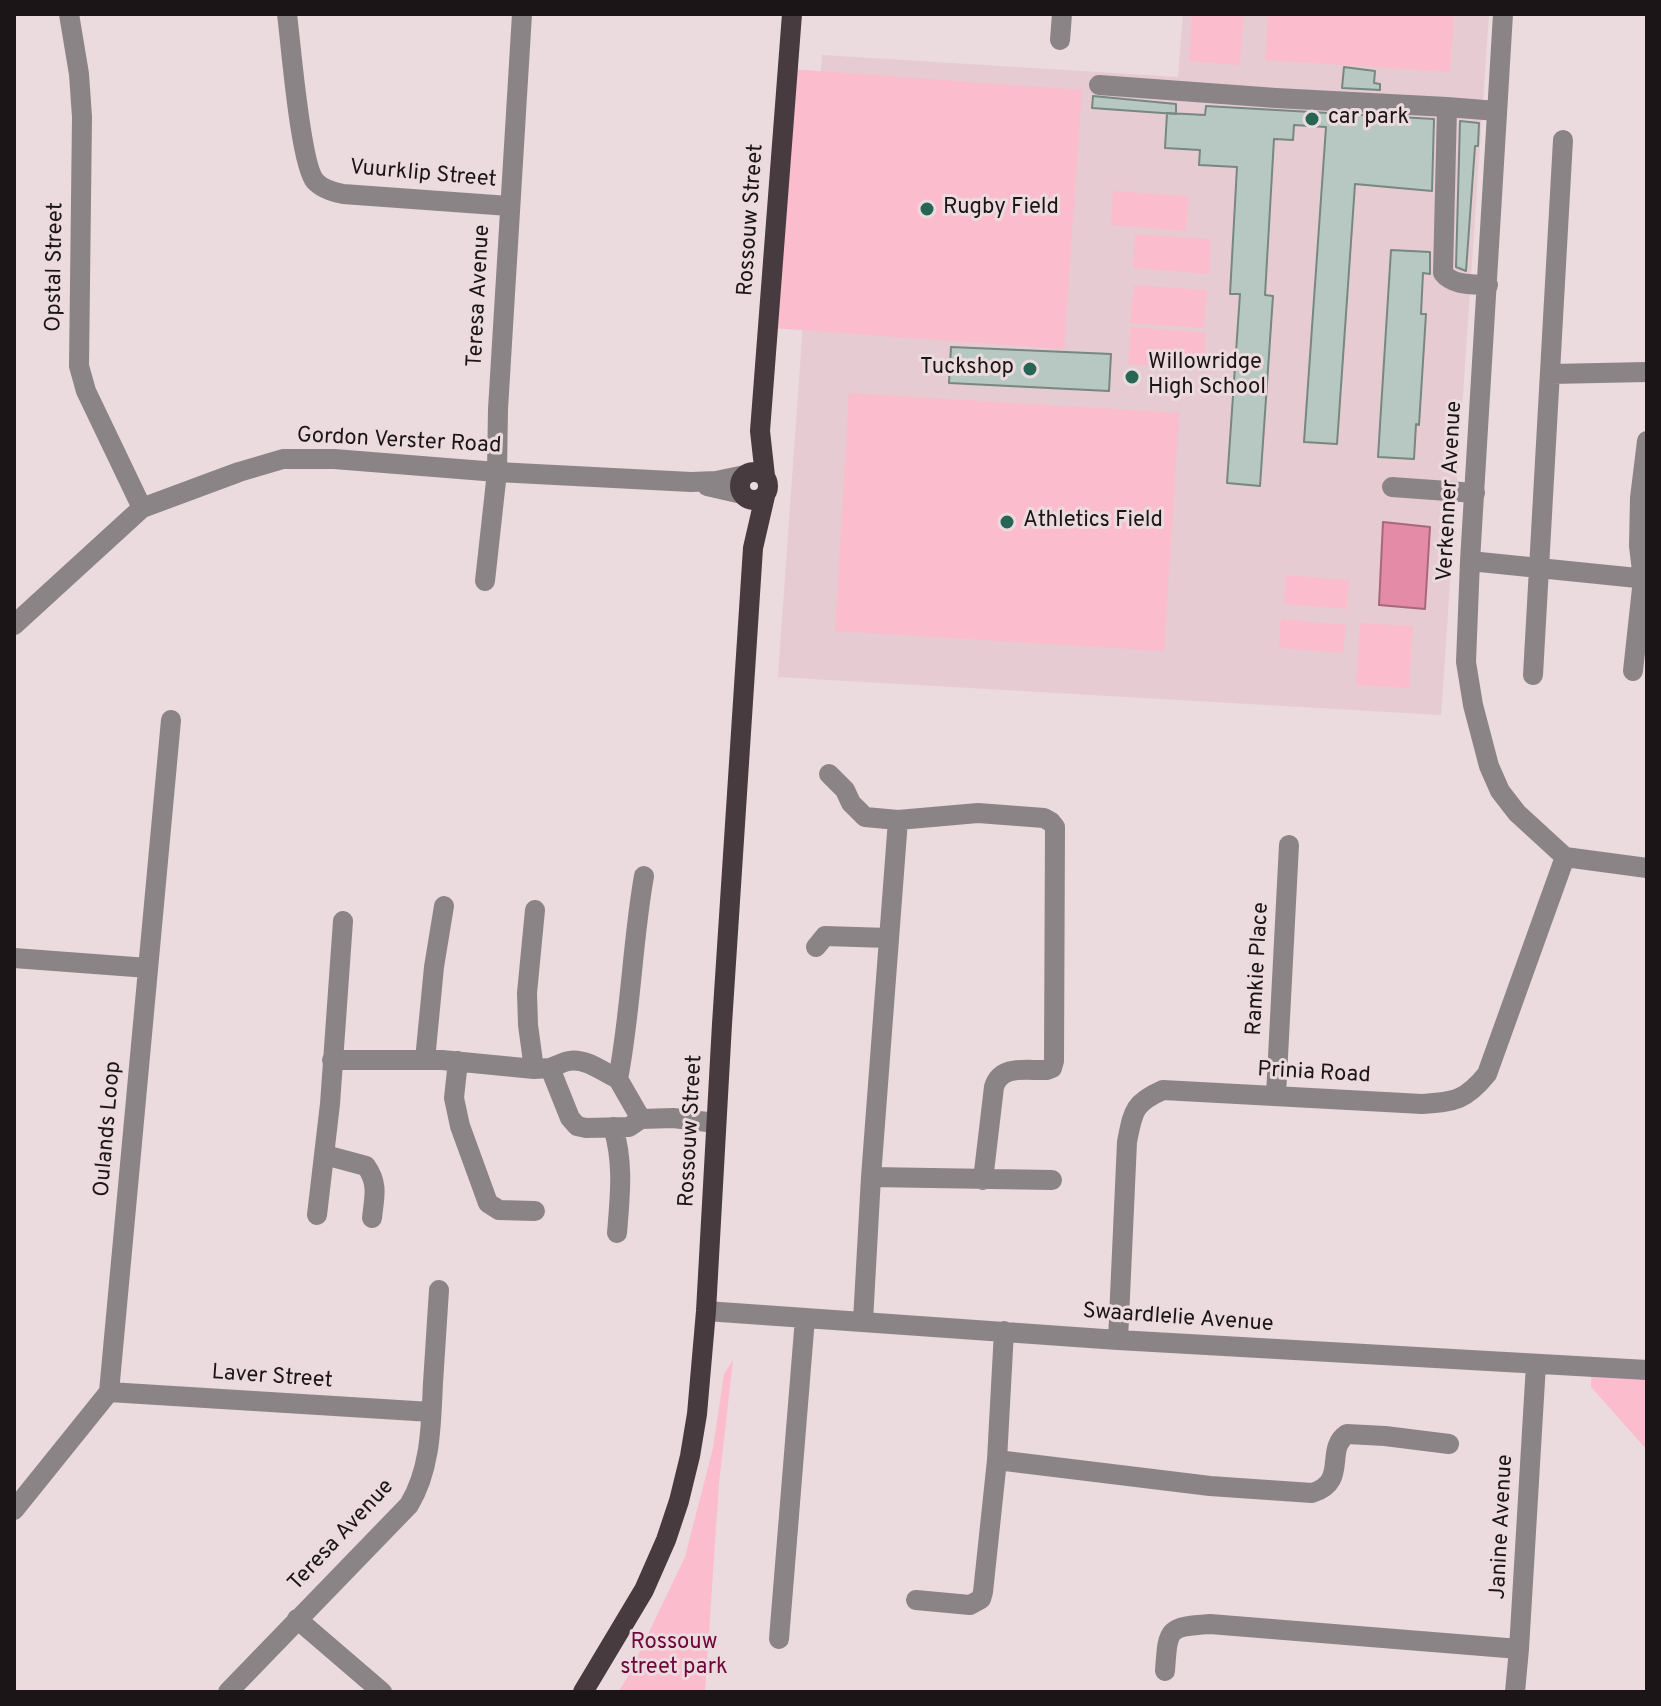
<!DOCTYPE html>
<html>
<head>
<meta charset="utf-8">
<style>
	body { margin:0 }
	#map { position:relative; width:1661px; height:1706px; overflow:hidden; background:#ebdade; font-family:Overpass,sans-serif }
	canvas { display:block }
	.frame { position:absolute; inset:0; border:16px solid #1b1517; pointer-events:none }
</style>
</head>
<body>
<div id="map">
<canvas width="1661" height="1706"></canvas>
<div class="frame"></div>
</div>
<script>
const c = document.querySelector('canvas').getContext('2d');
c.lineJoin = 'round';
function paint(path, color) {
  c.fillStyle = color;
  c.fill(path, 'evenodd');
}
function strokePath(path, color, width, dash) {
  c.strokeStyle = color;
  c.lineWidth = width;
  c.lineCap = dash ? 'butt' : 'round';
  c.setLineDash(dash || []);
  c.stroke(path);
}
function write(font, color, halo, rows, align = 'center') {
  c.font = font + ' Overpass,sans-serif';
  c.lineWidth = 6;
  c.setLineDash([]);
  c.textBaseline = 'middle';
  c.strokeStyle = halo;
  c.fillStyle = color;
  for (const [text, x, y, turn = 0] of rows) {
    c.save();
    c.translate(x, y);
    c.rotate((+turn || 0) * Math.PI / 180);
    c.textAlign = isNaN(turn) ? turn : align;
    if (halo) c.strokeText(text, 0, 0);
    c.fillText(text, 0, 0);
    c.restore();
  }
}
paint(new Path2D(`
	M1183,14H1489L1441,715L778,677L822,55L1178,77Z`), '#e6cbd2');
paint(new Path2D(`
	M1192,14H1244L1240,65L1189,61Z
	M1268,14H1454L1450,72L1265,60Z
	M791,69L1082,90L1064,349L772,328Z
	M1113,191L1189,196L1186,231L1111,225Z
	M1135,234L1211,239L1209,274L1133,268Z
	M1134,285L1207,290L1204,328L1130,323Z
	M1131,327L1206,333L1203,370L1128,364Z
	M849,393L1179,413L1164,651L835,631Z
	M1286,575L1349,580L1347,609L1284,604Z
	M1281,619L1346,625L1343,653L1279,648Z
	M1360,623L1413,626L1409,688L1356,685Z
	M733,1360L719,1483L705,1692H618L627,1678L685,1557L713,1448L724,1374Z
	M1591,1375L1647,1379V1450L1591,1387Z`), '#fbbcce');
const water = new Path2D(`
	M1383,522L1430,527L1425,609L1379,605Z`);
paint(water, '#e38ba7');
strokePath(water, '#a7687c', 2);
const building = new Path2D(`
	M1344,67L1375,71L1374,83L1380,84V90L1342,88Z
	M1093,96L1176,104V114L1092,108Z
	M1206,106L1434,119L1432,191L1355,184L1337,444L1304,442L1326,127L1294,125L1293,140L1274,139L1265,295L1273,296L1260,486L1227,483L1240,294H1230L1237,167L1199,165L1200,150L1165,148L1167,113L1205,115Z
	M1460,121L1479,123L1478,146H1475L1466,271L1456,267Z
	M1391,250L1430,252V274L1423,273L1421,314H1426L1419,425L1416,424L1414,459L1378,457Z
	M951,347L1111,354L1109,391L949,383Z`);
paint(building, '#b7c8c2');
strokePath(building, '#778781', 2);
strokePath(new Path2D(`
	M69,14L79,74L82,117L79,366L86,391L142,508
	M287,14C291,44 300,163 315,181C322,189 333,192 343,194L509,206
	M1503,14L1470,561L1466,662L1473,705L1489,766L1500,791L1517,813L1565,857L1647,868
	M1060,40L1062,14
	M1099,85L1276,98L1447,107L1497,111
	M1447,107L1443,273C1453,286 1473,284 1488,285
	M1551,374L1647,372
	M707,486L742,494
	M1392,487L1475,493
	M1470,561L1647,579
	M485,581L497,472L498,409L522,14
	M14,625L142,508L239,472L283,459H334L497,472L691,482L716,481L745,475
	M1633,671L1643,579L1639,546L1640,498L1647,441
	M1533,675L1563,140
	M829,774L845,790L851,803L865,817L898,820L978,813L1044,818L1051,822L1055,827L1054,1061L1052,1068L1047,1070C1027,1071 1001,1064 994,1087L983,1180
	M816,947L825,936L888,938
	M14,958L148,968
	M332,1060H442L534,1069L550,1068L570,1118L577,1126L586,1128L629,1127L641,1119L673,1118L716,1123
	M425,1060L434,967L444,906
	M458,1061L454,1098L460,1126L488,1203L499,1210L535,1211
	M550,1068C556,1066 563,1062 569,1061C586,1058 603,1072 618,1079
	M534,1069L528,1025L527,993L535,910
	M1276,1095L1289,845
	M641,1119L618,1079C631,1012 632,944 644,876
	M613,1127C624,1163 620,1196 617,1233
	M325,1155L366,1166C379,1184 374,1198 372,1218
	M871,1177L1052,1180
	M317,1215L330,1104L343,921
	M706,1311L1118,1340L1647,1370
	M863,1321L871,1177L898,820
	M1118,1340L1127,1142C1133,1112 1133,1103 1163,1090L1422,1104C1455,1102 1466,1100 1487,1074L1565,857
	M109,1392L431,1412
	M997,1460L1210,1486L1312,1493C1349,1482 1324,1449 1347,1434L1385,1436L1449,1444
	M14,1510L109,1392L171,720
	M916,1600L970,1605L981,1599L983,1592L997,1460L1004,1331
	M297,1619L382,1692
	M779,1639L805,1318
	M1165,1671C1168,1628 1167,1627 1210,1624L1519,1649
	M228,1692L409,1505C431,1469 431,1424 433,1383C435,1352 437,1321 439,1290
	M1515,1692L1519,1649L1536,1364`), '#8b8486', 20);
strokePath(new Path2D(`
	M740 486a14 14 0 1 1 28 0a14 14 0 1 1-28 0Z
	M765,476L760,431L792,14
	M583,1692L644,1590L666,1540L679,1501L690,1456L697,1414L706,1311L722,1024L753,548L765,496`), '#473b3f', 20);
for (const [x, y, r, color] of [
	[1312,119,8,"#276654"],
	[927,209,8,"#276654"],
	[1030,369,8,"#276654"],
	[1132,377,8,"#276654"],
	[1007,522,8,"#276654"]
]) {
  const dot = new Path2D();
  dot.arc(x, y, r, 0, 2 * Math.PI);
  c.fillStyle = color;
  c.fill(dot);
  strokePath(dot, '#ebdade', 3);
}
write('22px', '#1b1517', '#ebdade', [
	["car park",1328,119],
	["Rugby Field",943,209],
	["Willowridge",1148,364],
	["High School",1148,389],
	["Tuckshop",1014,369,"right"],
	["Athletics Field",1023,522]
], 'left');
write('22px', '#1b1517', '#ebdade', [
	["Vuurklip Street",423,175,5],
	["Rossouw Street",752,220,-86],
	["Opstal Street",56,267,-89],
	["Teresa Avenue",480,296,-87],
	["Gordon Verster Road",399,442,3],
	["Verkenner Avenue",1451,491,-87],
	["Ramkie Place",1259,969,-87],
	["Prinia Road",1314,1074,3],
	["Oulands Loop",109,1129,-85],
	["Rossouw Street",692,1131,-87],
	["Swaardlelie Avenue",1178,1319,4],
	["Laver Street",272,1378,4],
	["Janine Avenue",1503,1527,-87],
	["Teresa Avenue",342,1536,-47]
]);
write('22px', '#710439', '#ebdade', [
	["Rossouw",674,1644],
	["street park",674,1669]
]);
</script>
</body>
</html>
